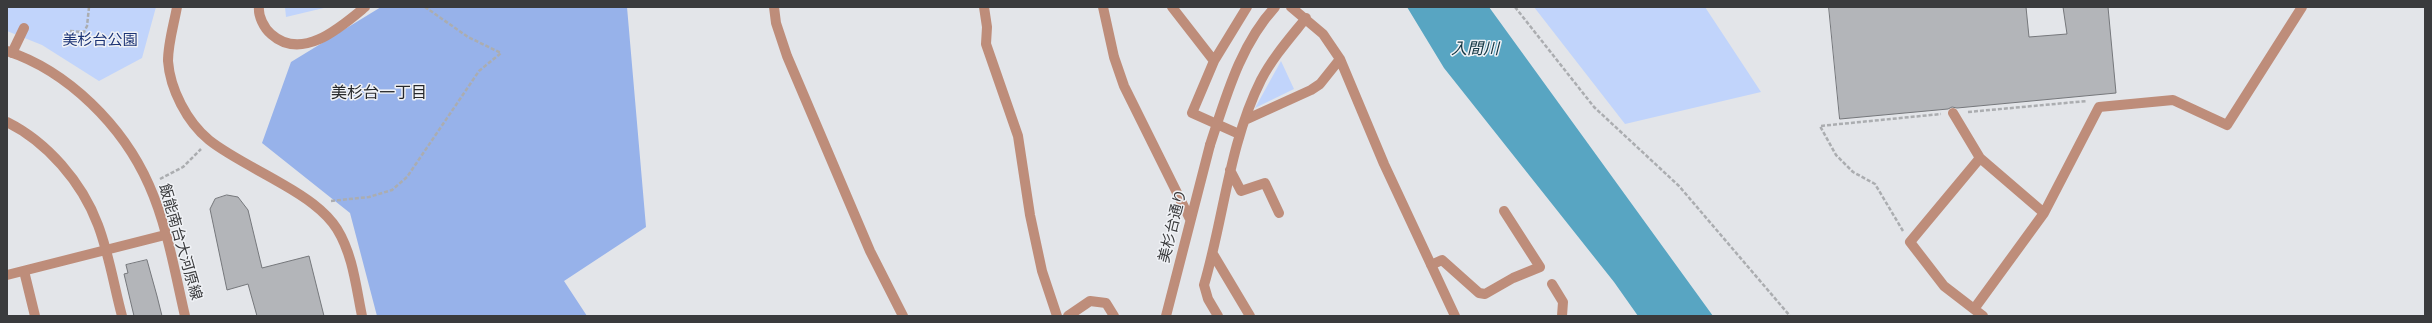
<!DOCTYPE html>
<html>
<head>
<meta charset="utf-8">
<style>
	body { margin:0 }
	#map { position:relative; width:2432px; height:323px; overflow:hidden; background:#e3e5e9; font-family:Figtree,sans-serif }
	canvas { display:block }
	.frame { position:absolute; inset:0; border:8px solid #3a3b3d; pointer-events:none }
</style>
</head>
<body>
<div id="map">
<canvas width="2432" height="323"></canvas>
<div class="frame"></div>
</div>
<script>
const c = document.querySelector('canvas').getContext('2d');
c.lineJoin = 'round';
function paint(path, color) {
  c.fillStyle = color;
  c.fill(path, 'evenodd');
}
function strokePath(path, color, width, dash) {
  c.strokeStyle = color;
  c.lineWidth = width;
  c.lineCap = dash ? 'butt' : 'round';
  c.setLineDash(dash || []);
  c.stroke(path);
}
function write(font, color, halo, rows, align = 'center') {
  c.font = font + ' Figtree,"Noto Sans JP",sans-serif';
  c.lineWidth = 3;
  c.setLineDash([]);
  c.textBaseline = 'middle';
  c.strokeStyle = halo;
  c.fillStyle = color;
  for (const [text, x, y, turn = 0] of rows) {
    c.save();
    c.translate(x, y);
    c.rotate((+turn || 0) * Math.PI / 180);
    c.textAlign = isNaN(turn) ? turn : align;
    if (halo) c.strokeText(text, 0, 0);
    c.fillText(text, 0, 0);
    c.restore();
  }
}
paint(new Path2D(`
	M7,7H156L142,58L99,81L42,45L7,31Z
	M285,7H328L286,17Z
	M1534,7H1705L1761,92L1625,124Z
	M1281,61L1294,89L1255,108Z`), '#c1d4fb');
paint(new Path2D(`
	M381,7H627L646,227L564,281L587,316H377L350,213L262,143L291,62Z`), '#97b2ea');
paint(new Path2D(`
	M1407,7H1489L1713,316H1638L1614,282L1444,68Z`), '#58a5c2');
const building = new Path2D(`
	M1829,7H2026L2029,37L2067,34L2063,7H2108L2116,93L1957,108L1952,107L1948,109L1840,119Z
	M227,195L238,197L248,210L262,268L309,256L324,316H257L248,284L227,290L210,209L215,199Z
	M147,260L157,296L162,316H134L124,274L128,273L126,265Z`);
paint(building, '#b3b5b9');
strokePath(building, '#75777b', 1);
strokePath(new Path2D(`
	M1515,7L1594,107L1679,186L1790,316
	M70,31L84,32L87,26L89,7
	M1968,112L2087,101
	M160,179L183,167L201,149
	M331,201L369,197L392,190L407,177L479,71L501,53L468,37L425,7
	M1903,231L1875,184L1853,172L1836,155L1820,126L1941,114`), '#abadb0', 2.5, [4, 2]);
strokePath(new Path2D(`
	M177,7C174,24 168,43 168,61C170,89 187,122 209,140C229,156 261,171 284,185C303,196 325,210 337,229C353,255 356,287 362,316
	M259,7C258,16 264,28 271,34C302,62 341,27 365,7
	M774,7L776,23L787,56L870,251L903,316
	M984,7L987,27L986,44L1018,136L1030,215L1042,271L1057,316
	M1103,7L1114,57L1124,86L1190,219
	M1172,7L1214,61
	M1291,7L1323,34L1340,59L1384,164L1455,316
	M7,51C68,71 123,126 149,185C167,225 175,273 185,316
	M12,53L24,28
	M1953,113L1980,158L1910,242L1944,286L1983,316
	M1245,120L1311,90L1320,84L1340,59
	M7,122C47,142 82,182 98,225C109,254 114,286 122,316
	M1239,134L1192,113L1214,61L1247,7
	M1980,158L2044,213
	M1230,170L1241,191L1265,183L1279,213
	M1213,254L1250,316
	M1431,265L1442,260L1479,293L1485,294L1513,278L1540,267L1504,211
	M24,271L35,316
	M7,275L165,235
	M1552,284L1563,302L1562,316
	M1974,309L2044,213L2099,107L2173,100L2227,125L2302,7
	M1068,316L1090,301L1106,303L1114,316
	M1166,316L1210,145
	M1218,316L1208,299L1204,285C1224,217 1229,144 1261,80C1273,57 1290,38 1306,18`), '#be8d7a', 10);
strokePath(new Path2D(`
	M1210,145C1226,97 1240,45 1275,7`), '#be8d7a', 10);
write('15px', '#1c3476', '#f0f2f6', [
	["美杉台公園",100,41]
]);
write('15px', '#3a3b3d', '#f0f2f6', [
	["美杉台通り",1173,226,-76],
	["飯能南台大河原線",180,242,74]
]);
write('italic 16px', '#123643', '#f0f2f6', [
	["入間川",1475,49]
]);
write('16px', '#27292c', '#f0f2f6', [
	["美杉台一丁目",379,93]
]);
</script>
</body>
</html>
